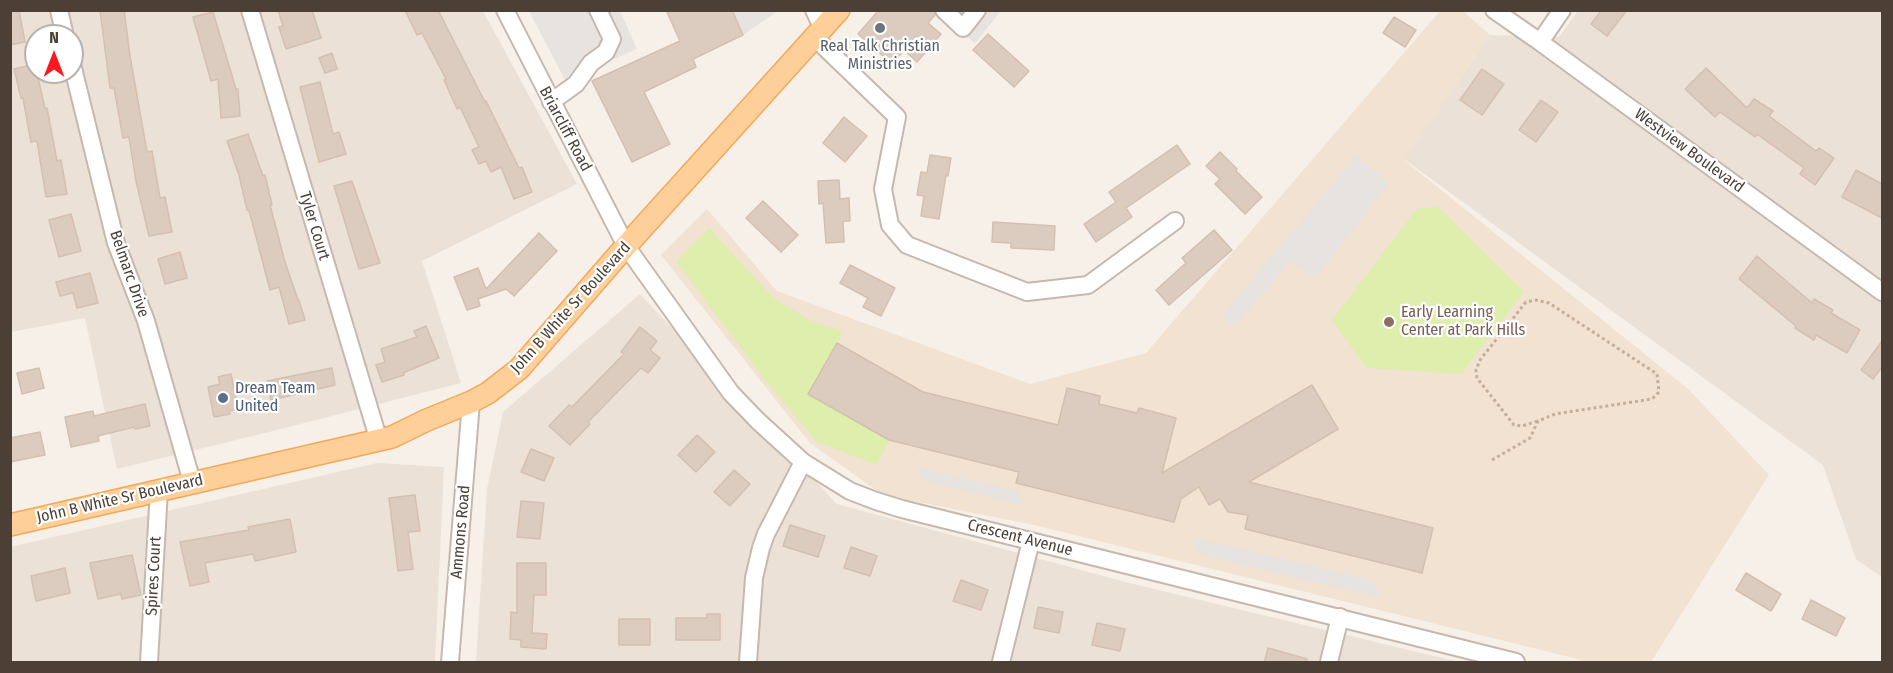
<!DOCTYPE html>
<html>
<head>
<meta charset="utf-8">
<style>
	body { margin:0 }
	#map { position:relative; width:1893px; height:673px; overflow:hidden; background:#f6f0e9; font-family:"Fira Sans Condensed",sans-serif }
	canvas { display:block }
	.frame { position:absolute; inset:0; border:12px solid #4b3f36; pointer-events:none }
	.north { position:absolute; left:24px; top:24px; width:60px; height:60px; box-sizing:border-box; background:#fff; border:2px solid #b7b2af; border-radius:50%; rotate:0deg; font-size:16px; font-weight:700; line-height:24px; text-align:center; color:#4b3f36 }
	.north::after { content:''; display:block; margin:auto; width:21px; height:27px; background:#ff171e; clip-path:polygon(50% 0,100% 100%,50% 72%,0 100%) }
</style>
</head>
<body>
<div id="map">
<canvas width="1893" height="673"></canvas>
<div class="frame"></div>
<div class="north">N</div>
</div>
<script>
const c = document.querySelector('canvas').getContext('2d');
c.lineJoin = 'round';
function paint(path, color) {
  c.fillStyle = color;
  c.fill(path, 'evenodd');
}
function strokePath(path, color, width, dash) {
  c.strokeStyle = color;
  c.lineWidth = width;
  c.lineCap = dash ? 'butt' : 'round';
  c.setLineDash(dash || []);
  c.stroke(path);
}
function write(font, color, halo, rows, align = 'center') {
  c.font = font + ' "Fira Sans Condensed",sans-serif';
  c.lineWidth = 4.5;
  c.setLineDash([]);
  c.textBaseline = 'middle';
  c.strokeStyle = halo;
  c.fillStyle = color;
  for (const [text, x, y, turn = 0] of rows) {
    c.save();
    c.translate(x, y);
    c.rotate((+turn || 0) * Math.PI / 180);
    c.textAlign = isNaN(turn) ? turn : align;
    if (halo) c.strokeText(text, 0, 0);
    c.fillText(text, 0, 0);
    c.restore();
  }
}
paint(new Path2D(`
	M11,11H483L577,184L422,261L461,383L265,433L117,469L85,318L11,332ZM36,36H72V72H36Z
	M1578,11H1882V577L1856,559L1823,465L1404,159L1490,35L1559,37Z
	M640,294L837,504L1129,583L1459,662H476L487,489L503,412Z
	M377,463L444,467L435,662H11L10,547Z`), '#ebe1d6');
paint(new Path2D(`
	M1440,11H1463L1490,35L1404,160L1688,389L1769,475L1651,662H1590L1030,524L883,495L810,443L661,255L707,209L777,291L1030,384L1146,353Z`), '#f1e2d1');
paint(new Path2D(`
	M1438,207L1524,292L1461,374L1367,368L1332,320L1417,209Z
	M709,228L773,298L809,320L842,331L837,343L808,394L889,440L876,465L816,441L766,381L676,261Z`), '#ddeead');
paint(new Path2D(`
	M529,11H620L637,49L565,80Z
	M732,11H778L743,35Z
	M934,11H1001L975,43Z
	M1356,157L1389,183L1315,278L1291,260L1234,327L1222,315Z
	M915,467L1017,491L1026,506L923,480Z
	M1191,537L1371,580L1382,598L1203,555Z`), '#e7e3e1');
const building = new Path2D(`
	M10,10H19L25,42L10,45Z
	M100,10H124L130,56L147,152L152,151L160,198L165,197L172,232L149,236L136,181L129,137L123,138L114,88H110Z
	M278,10H312L321,38L286,49L279,27L283,26Z
	M405,10H438L485,102L486,101L519,168L522,167L532,192L514,199L501,167L491,172L486,161L479,164L472,150L479,147L460,107L457,109L444,80L446,79L422,33L417,35Z
	M666,10H732L743,35L693,59L696,67L644,92L670,144L632,162L592,81L680,41Z
	M879,10H934L935,15L928,23L941,34L917,62L904,50L892,64L858,34Z
	M1602,10H1627L1607,36L1591,24Z
	M213,12L236,89H238L240,116L221,118L218,79L211,81L193,17Z
	M1394,17L1416,30L1405,47L1383,33Z
	M988,34L1029,71L1014,87L973,50Z
	M332,53L337,69L325,73L319,58Z
	M35,64L45,109L47,108L57,161L61,160L67,194L46,197L37,141L31,142L23,98H21L14,69Z
	M1706,68L1747,108L1754,99L1773,111L1769,116L1816,151L1819,148L1834,158L1815,185L1800,174L1804,168L1757,134L1755,137L1720,112L1715,117L1685,89Z
	M1482,69L1504,84L1482,115L1460,100Z
	M320,82L333,134L339,132L346,154L319,162L300,87Z
	M1541,100L1558,112L1536,142L1519,130Z
	M844,117L867,136L845,162L823,143Z
	M248,134L263,176L265,175L272,205H270L285,262L298,300H299L305,320L289,324L279,287L270,290L249,210H247L239,175L227,141Z
	M1177,145L1190,164L1126,208L1132,217L1096,242L1084,224L1116,202L1109,192Z
	M1220,152L1237,169L1236,171L1262,197L1245,214L1215,184L1220,179L1206,166Z
	M930,155L951,158L948,176L946,175L939,219L921,216L924,196L917,195L921,172L927,173Z
	M1856,170L1882,184V218L1842,197Z
	M839,180L840,199L849,198L850,221H843L844,242L826,243L823,203L819,204L818,181Z
	M352,181L380,263L359,269L334,186Z
	M763,201L798,235L781,252L746,218Z
	M71,214L81,251L59,257L49,220Z
	M993,222L1055,226L1054,250L1011,248V243L992,242Z
	M1214,230L1232,250L1169,305L1156,290L1186,263L1182,258Z
	M539,233L557,251L514,296L506,289L478,299L480,306L467,310L454,277L478,268L486,289Z
	M180,252L187,278L165,284L158,259Z
	M1757,256L1812,303L1814,299L1833,310L1831,313L1860,330L1847,353L1816,335L1814,340L1795,328L1796,326L1739,279Z
	M850,265L895,288L881,316L863,307L868,298L840,283Z
	M90,273L98,303L77,308L73,293L60,296L56,282Z
	M426,326L439,358L403,373L404,375L382,382L376,365L385,362L381,349L417,337L414,331Z
	M640,327L657,341L650,350L660,358L648,373L641,368L588,422L590,424L570,445L549,426L569,405L572,407L624,354L621,352Z
	M1882,341V367L1873,379L1861,370Z
	M837,343L923,392L1058,425L1067,388L1100,396L1099,404L1137,413L1139,408L1176,418L1162,473L1312,385L1338,429L1249,482L1433,528L1422,573L1245,529L1248,515L1228,512L1220,499L1209,505L1199,487L1181,499L1174,522L1016,483L1019,472L889,440L808,394Z
	M39,368L44,388L22,394L17,373Z
	M332,368L335,385L271,400L267,381Z
	M231,374L238,409L229,411L230,414L214,417L208,387L220,384L218,377Z
	M145,404L150,426L135,429L134,427L98,436L99,441L71,447L65,417L93,411L94,416Z
	M40,432L45,455L10,462V438Z
	M697,435L715,452L696,472L678,455Z
	M531,449L554,458L544,481L521,472Z
	M734,470L750,484L730,506L714,492Z
	M415,495L420,531L408,532L413,569L398,571L389,498Z
	M521,501L544,503L540,539L517,537Z
	M290,519L296,552L255,561L253,554L205,563L209,582L190,586L180,542L249,530L248,527Z
	M790,525L825,536L818,557L783,546Z
	M851,547L877,556L870,576L844,568Z
	M132,555L141,595L122,599L121,594L98,599L90,563Z
	M517,563H546V595H534L532,633L547,634L546,649L521,647V640L510,639L511,612L517,613Z
	M65,568L70,593L36,601L31,576Z
	M1746,573L1781,594L1771,611L1736,590Z
	M961,580L988,590L981,610L953,601Z
	M1811,600L1845,618L1836,636L1802,619Z
	M1038,607L1063,612L1059,633L1034,628Z
	M707,614H720V640H676V618H707Z
	M619,619H650V645H619Z
	M1097,623L1125,629L1120,651L1092,645Z
	M1268,648L1307,659V663H1264Z`);
paint(building, '#dcccc0');
strokePath(building, '#d5bfaf', 1.5);
const minor = new Path2D(`
	M59,10L65,36
	M250,10L379,441
	M505,10L626,246L731,393L758,421L803,462L850,491L876,501L902,509L1516,662
	M814,10L823,29
	M944,10L963,28L977,10
	M1494,10L1540,42L1882,292
	M815,38L897,117L883,189L890,225L907,245L1027,292L1088,285L1175,221
	M1540,42L1562,10
	M72,64L116,243L146,321L192,482
	M551,102L576,84L591,63L606,52L612,39L598,10
	M149,662L159,490
	M450,662L471,402
	M748,662L754,578L761,548L766,534L803,462
	M1001,662L1031,541
	M1329,662L1340,617`);
const major = new Path2D(`
	M10,525L392,437L427,420L471,402L488,393L519,369L626,246L839,10`);
strokePath(minor, '#c6b8ad', 20);
strokePath(major, '#f1a95b', 24);
strokePath(new Path2D(`
	M1492,460L1530,438L1538,421L1555,414L1652,399L1659,392L1657,374L1549,303L1536,300L1526,302L1480,360L1476,370L1477,378L1514,425L1522,426L1538,421`), '#c6ae99', 3, [3, 3]);
strokePath(minor, '#fff', 16);
strokePath(major, '#ffcf99', 21);
for (const [x, y, r, color] of [
	[880,28,6,"#6b7280"],
	[1389,322,6,"#8d6e63"],
	[223,398,6,"#5c6f8a"]
]) {
  const dot = new Path2D();
  dot.arc(x, y, r, 0, 2 * Math.PI);
  c.fillStyle = color;
  c.fill(dot);
  strokePath(dot, '#fff', 2);
}
write('16px', '#5b616d', '#fff', [
	["Real Talk Christian",880,47],
	["Ministries",880,65]
]);
write('16px', '#4b3f36', '#fff', [
	["Briarcliff Road",565,129,62],
	["Westview Boulevard",1689,151,36],
	["Tyler Court",314,226,73],
	["Belmarc Drive",129,274,71],
	["John B White Sr Boulevard",571,308,-48],
	["John B White Sr Boulevard",120,499,-13],
	["Ammons Road",461,532,-85],
	["Crescent Avenue",1020,538,14],
	["Spires Court",154,576,-87]
]);
write('16px', '#785e54', '#fff', [
	["Early Learning",1401,313],
	["Center at Park Hills",1401,331]
], 'left');
write('16px', '#4e5e75', '#fff', [
	["Dream Team",235,389],
	["United",235,407]
], 'left');
</script>
</body>
</html>
